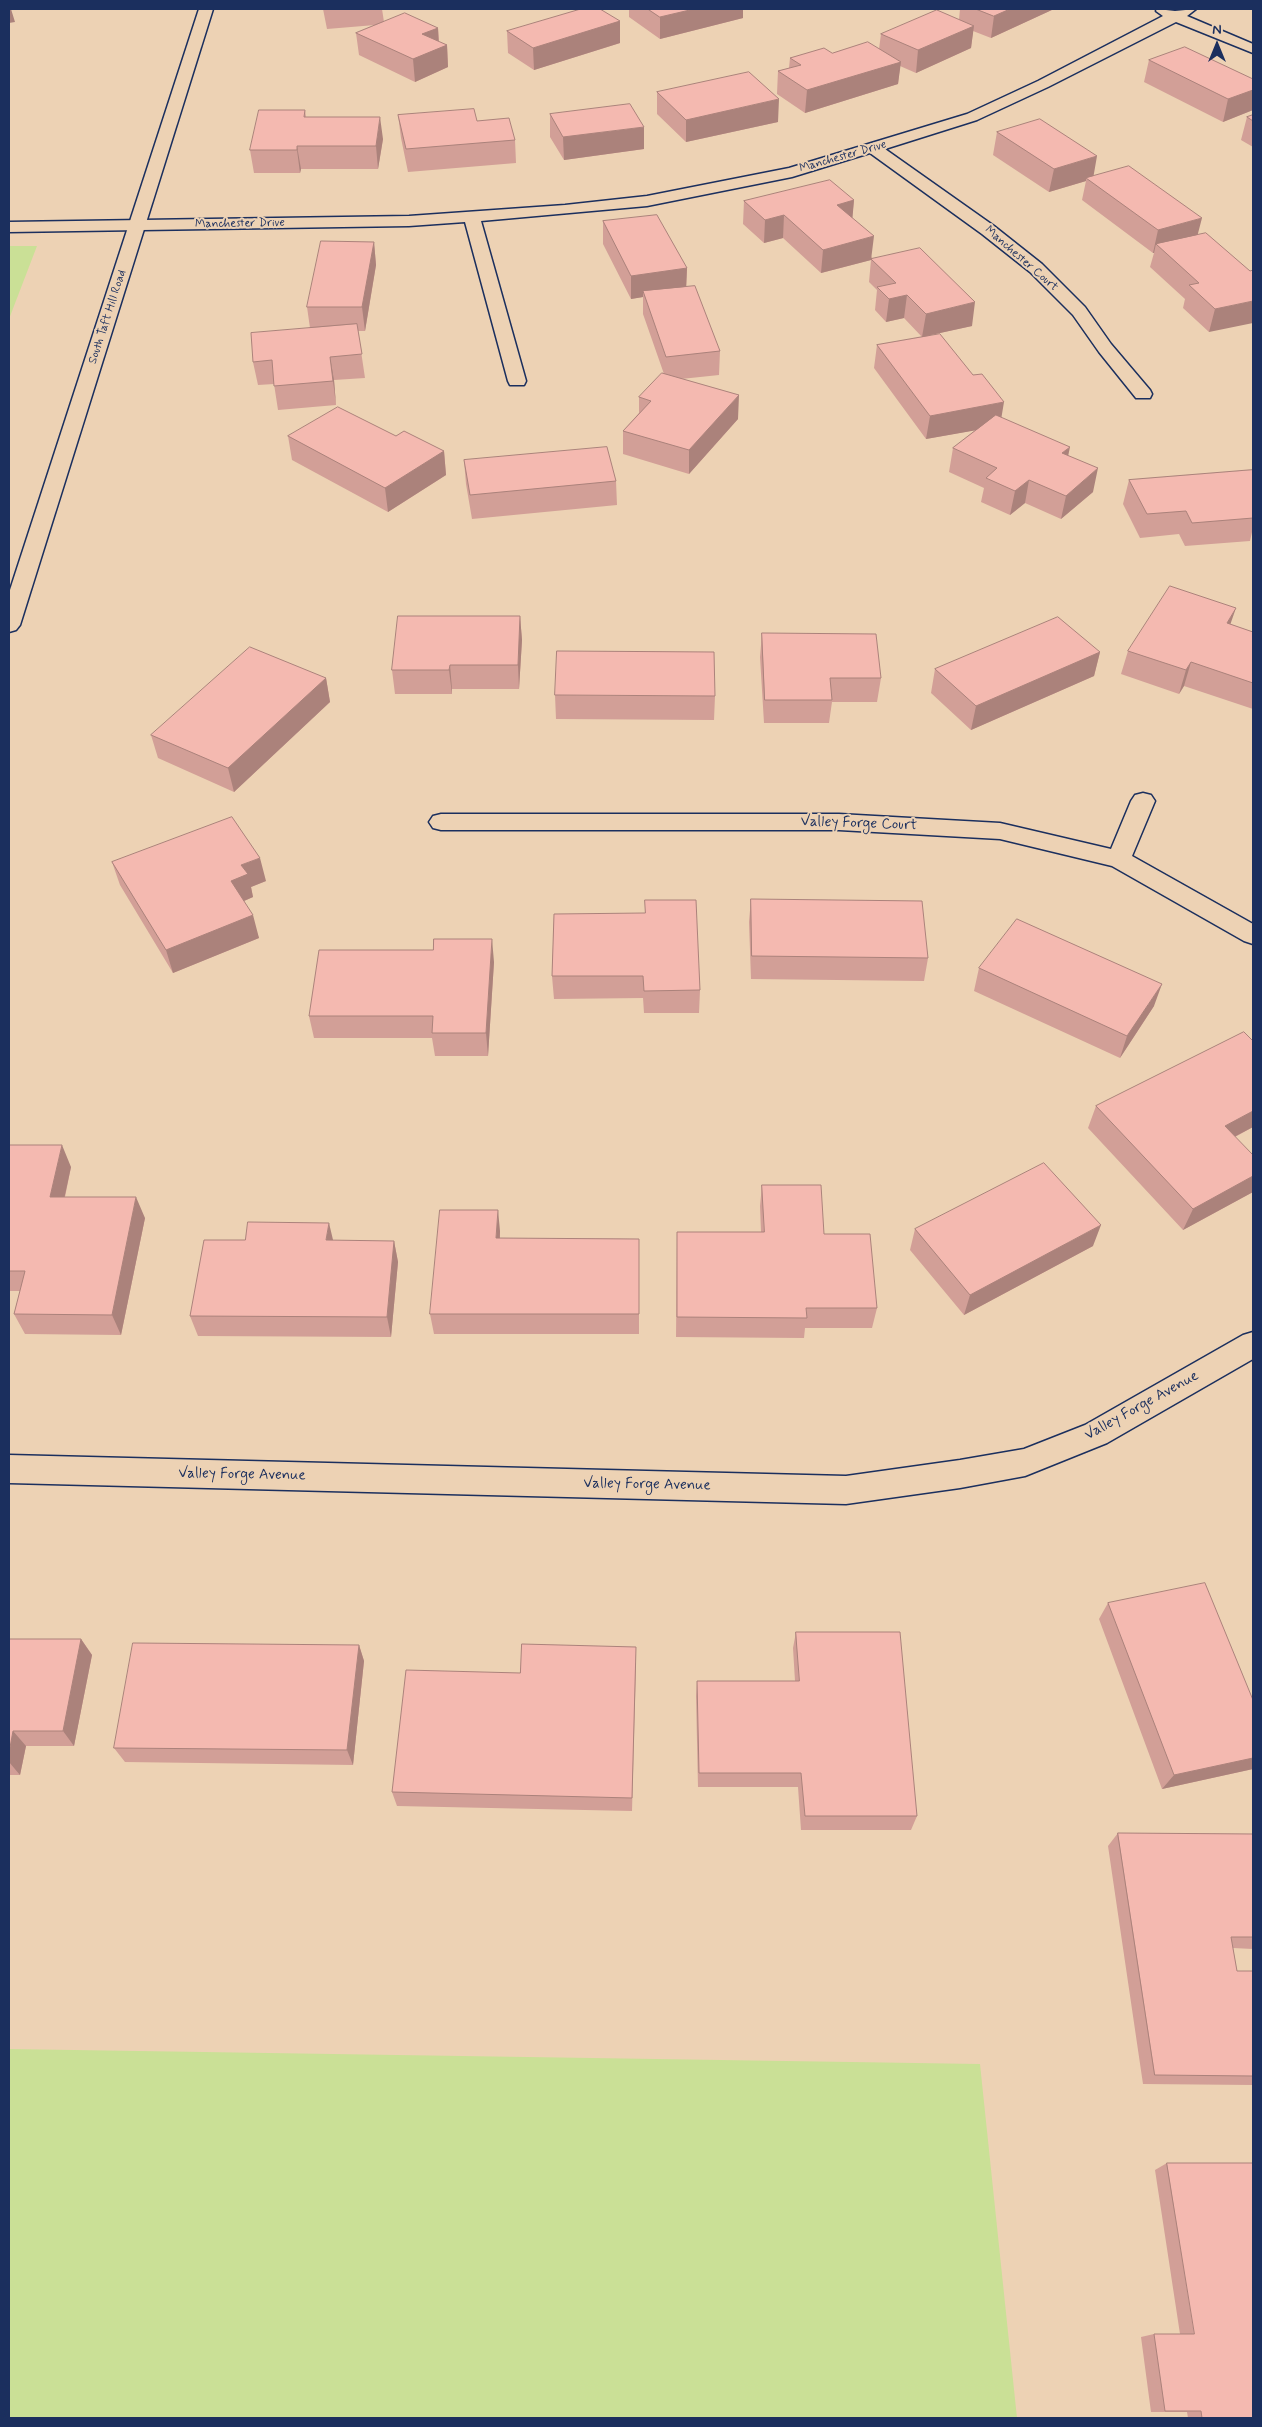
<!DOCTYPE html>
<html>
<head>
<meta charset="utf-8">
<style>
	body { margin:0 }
	#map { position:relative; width:1262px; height:2427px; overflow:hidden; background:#edd2b4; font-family:Mynerve,sans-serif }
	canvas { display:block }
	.frame { position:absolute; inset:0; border:10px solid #1b2f5e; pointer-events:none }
	.north { position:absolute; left:1192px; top:20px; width:50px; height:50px; -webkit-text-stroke:4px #edd2b4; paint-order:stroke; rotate:0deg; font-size:14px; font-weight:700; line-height:20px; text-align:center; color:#1b2f5e }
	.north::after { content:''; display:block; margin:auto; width:18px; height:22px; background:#1b2f5e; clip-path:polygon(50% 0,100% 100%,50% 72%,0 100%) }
</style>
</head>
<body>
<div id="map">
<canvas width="1262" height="2427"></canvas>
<div class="frame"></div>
<div class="north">N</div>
</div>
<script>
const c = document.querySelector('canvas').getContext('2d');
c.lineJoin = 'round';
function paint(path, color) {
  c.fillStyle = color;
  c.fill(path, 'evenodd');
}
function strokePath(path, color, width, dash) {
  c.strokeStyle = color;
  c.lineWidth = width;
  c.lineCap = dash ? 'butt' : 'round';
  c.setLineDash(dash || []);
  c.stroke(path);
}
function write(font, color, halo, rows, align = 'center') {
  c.font = font + ' Mynerve,sans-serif';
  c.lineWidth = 4;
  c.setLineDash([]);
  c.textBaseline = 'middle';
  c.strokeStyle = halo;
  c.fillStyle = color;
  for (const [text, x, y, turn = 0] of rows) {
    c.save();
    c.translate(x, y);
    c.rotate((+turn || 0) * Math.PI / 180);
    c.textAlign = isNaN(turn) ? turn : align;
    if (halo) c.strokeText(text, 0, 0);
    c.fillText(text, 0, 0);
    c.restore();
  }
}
paint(new Path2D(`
	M9,246H37L9,319Z
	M9,2049L980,2064L1017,2418H9Z`), '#cae096');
const minor = new Path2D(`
	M1157,9L1175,11L1196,9L1187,16L1253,44V53L1176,22L1048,87L977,120L885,149L994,226L1042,264L1085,307L1111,344L1150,390L1152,394L1150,398H1136L1099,352L1073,315L1030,272L982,234L870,153L792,177L647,206L481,221L526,381L524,385H510L508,381L465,222L409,226L9,232V222L409,216L565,205L647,196L789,168L967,114L1038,81L1163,16L1156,11Z
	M1143,793L1151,795L1155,801L1132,856L1253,924V944L1244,941L1112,866L1000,839L839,830H441L433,828L429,822L433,816L441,814H839L1000,823L1111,849L1131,801L1135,795Z
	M1253,1332V1359L1107,1443L1025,1476L960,1488L846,1504L9,1483V1455L846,1476L960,1460L1024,1449L1085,1425L1243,1335Z`);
const secondary = new Path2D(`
	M199,9H213L20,625L16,630L9,632V593Z`);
strokePath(minor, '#1b2f5e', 3);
strokePath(secondary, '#1b2f5e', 3);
paint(minor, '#edd2b4');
paint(secondary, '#edd2b4');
paint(new Path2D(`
	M323,9H382L384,22L438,28L439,42L447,45L448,67L415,82L359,55L356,33L375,25L327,29Z
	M629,9H743V18L660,39L629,17Z
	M960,9H1054L991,38L973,31L971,48L916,73L900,66L898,84L805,113L777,94L778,71L789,68L790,58L879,49L881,34L959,20Z
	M620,21V43L534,70L508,53L507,31Z
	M1149,60L1253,79V110L1223,122L1144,82Z
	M657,92L778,122L686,142L657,114Z
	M305,110L306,117L383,139L378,169H301L300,173H254L250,150Z
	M550,114L644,149L564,160L550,137Z
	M398,115L477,121L515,140L516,163L408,172L401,138Z
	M1253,115V147L1241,140L1247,117Z
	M997,132L1093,176L1198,235L1250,271L1209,332L1183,308L1185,299L1150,267L1154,253H1153L1082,200L1086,181L1049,192L993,155Z
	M854,200L852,218L872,258L972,326L930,335L1002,418L1068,455L1093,492L1061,519L1025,503L1010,515L981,502L984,488L949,472L953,448L976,430L926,439L874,368L877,345L922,337L904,318L886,322L875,310L877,290L869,282L871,260L821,273L783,238L764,243L743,224L744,201Z
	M603,221L687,268L686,287L720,351L719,375L681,379L738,419L689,474L623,454V431L639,413V397L664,374L643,314V297L631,299L603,244Z
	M374,242L376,265L365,331H358L365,378L334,380L336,405L278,410L274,384L258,385L253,362L310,328L307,307Z
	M288,436H396L444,451L446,475L388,512L292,460Z
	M464,460L616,481L617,505L472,519L466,484Z
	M1253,470V532H1252L1250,541L1185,546L1179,534L1140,538L1123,504L1129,480Z
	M520,616L522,640L519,689H452V694H395L392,670Z
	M1230,624L1253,632V709L1184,686L1179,694L1121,674L1128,651Z
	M762,633L881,678L877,702H832L829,723H764L760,657Z
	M1100,652L1094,676L971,730L931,693L935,669Z
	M326,678L330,702L234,792L158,758L151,735Z
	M555,695L715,696L714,720L556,719Z
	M112,862L266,881L251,887L253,897L244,901L259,938L173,973L120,885Z
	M751,899L928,958L924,981L751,979L749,922Z
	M554,914L700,990L699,1013H644L643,998L554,999L552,976Z
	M494,962L488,1056H435L432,1038H314L309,1016Z
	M979,968L1154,1006L1120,1058L974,991Z
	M1253,1041V1127L1235,1137L1253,1155V1192L1183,1230L1088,1128L1096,1106Z
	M9,1145L71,1167L65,1197L145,1218L121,1335L25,1334L14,1314L20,1291H9Z
	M762,1185L824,1234L877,1308L872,1328H805L804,1338L676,1337L677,1232H761L760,1206Z
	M915,1229L1093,1246L964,1315L910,1250Z
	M500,1231V1238L639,1239V1334H434L430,1314Z
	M333,1241H394L398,1262L391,1337L198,1336L190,1316Z
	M1108,1603L1253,1700V1769L1162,1789L1099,1619Z
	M796,1632L917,1816L911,1830H801L798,1787H698L696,1696L697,1681H795L793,1648Z
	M9,1639H81L92,1655L74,1746H26L20,1775H9Z
	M359,1645L364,1661L353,1765L125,1762L114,1748Z
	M636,1663L632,1811L397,1806L392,1792L520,1673Z
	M1118,1833L1253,1834V1949L1233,1948L1237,1971H1253V2085L1143,2084L1108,1846Z
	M1167,2163L1253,2418H1188L1187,2412H1151L1141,2337L1154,2334H1180L1155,2170Z`), '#d29f97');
paint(new Path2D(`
	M9,9H11L15,22L9,23Z
	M694,9H743V18L660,39V17Z
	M1010,9H1054L991,38L994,16Z
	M620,21V43L534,70L533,48Z
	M974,26L971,48L916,73L918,50Z
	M438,28L439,48L447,45L448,67L415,82L413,59L422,34Z
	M901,62L898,84L805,113L807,90Z
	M1253,90V110L1223,122L1228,99Z
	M779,99L778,122L686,142V120Z
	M380,117L383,139L378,169L376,146Z
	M644,127V149L564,160L563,137Z
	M297,146L301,169L300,173L297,150Z
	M1097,156L1093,179L1086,178V181L1049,192L1054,169Z
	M854,200L852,223L837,205Z
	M784,215L783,238L764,243L765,220Z
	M1202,218L1196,241L1156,244L1154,253H1153L1158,230Z
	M874,236L871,260L821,273L823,250Z
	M374,242L376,265L365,331L362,307Z
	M687,268L686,292L643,291V297L631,299V276Z
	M907,295L904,318L886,322L889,299Z
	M1253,301V323L1209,332L1215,309Z
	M975,302L972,326L922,337L926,314Z
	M330,357L334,380L336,405Z
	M739,395L738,419L689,474V450Z
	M1004,402L1000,426L926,439L930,416Z
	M1070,447L1065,471L1062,453Z
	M444,451L446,475L388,512L385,488Z
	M1098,468L1093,492L1061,519L1066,496Z
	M1029,480L1025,503L1010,515L1015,491Z
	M1236,608L1228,631L1227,623Z
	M520,616L522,640L519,689L518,665Z
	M1100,652L1094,676L971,730L976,706Z
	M1191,662L1184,686L1179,694L1186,670Z
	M450,665L452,689V694L449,670Z
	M326,678L330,702L234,792L228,768Z
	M260,858L266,881L251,887L253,897L237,904L231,881L241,865Z
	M253,915L259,938L173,973L166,950Z
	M492,939L494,962L488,1056L486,1033Z
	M1162,984L1154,1006L1120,1058L1127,1036Z
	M1253,1111V1127L1215,1147L1225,1126Z
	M62,1145L71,1167L60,1218L50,1197Z
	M1253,1176V1192L1183,1230L1193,1209Z
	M136,1197L145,1218L121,1335L112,1315Z
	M498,1210L500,1231L499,1259L496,1238Z
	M329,1223L334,1244L326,1240Z
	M1101,1225L1093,1246L964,1315L970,1295Z
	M394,1241L398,1262L391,1337L387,1317Z
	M81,1639L92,1655L74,1746L63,1731Z
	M359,1645L364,1661L353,1765L347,1750Z
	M13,1731L26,1746L20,1775L9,1762V1753Z
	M1253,1758V1769L1162,1789L1174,1775Z`), '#ab827b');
const building = new Path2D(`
	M581,9H600L620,21L533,48L507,31Z
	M648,9H694L660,17Z
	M976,9H1010L994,16Z
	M937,10L974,26L918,50L881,34Z
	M405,13L438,28L422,34L447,45L413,59L356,33Z
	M868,42L901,62L807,90L778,71L801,65L790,58L824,48L832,53Z
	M1185,47L1253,79V90L1228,99L1149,60Z
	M749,72L779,99L686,120L657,92Z
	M630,104L644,127L563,137L550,114Z
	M474,109L477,121L509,118L515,140L406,149L398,115Z
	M259,110H305L304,117H380L376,146H297V150H250Z
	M1253,115V121L1247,117Z
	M1040,119L1097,156L1054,169L997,132Z
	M1129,166L1202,218L1158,230L1086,178Z
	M830,180L854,200L837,205L874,236L823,250L784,215L765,220L744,201Z
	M657,215L687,268L631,276L603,221Z
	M1206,233L1250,271L1253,270V301L1215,309L1189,285L1199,283L1156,244Z
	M321,241L374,242L362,307H307Z
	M920,248L975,302L926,314L907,295L889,299L877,287L896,283L871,259Z
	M695,286L720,351L666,357L643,291Z
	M357,324L362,354L330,357L333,381L274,386L272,360L253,362L251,333Z
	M940,334L973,375L982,374L1004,402L930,416L877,345Z
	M662,373L739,395L689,450L623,431L651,401L639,397Z
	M338,407L396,436L404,431L444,451L385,488L288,436Z
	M996,415L1070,447L1062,453L1098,468L1066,496L1029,480L1015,491L986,478L997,468L953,448Z
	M607,447L616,481L470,495L464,460Z
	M1253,470V518L1192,523L1186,511L1147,514L1129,480Z
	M1170,586L1236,608L1227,623L1253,632V683L1191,662L1186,670L1128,651Z
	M398,616H520L518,665H450L449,670H392Z
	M1058,617L1100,652L976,706L935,669Z
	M762,633L876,634L881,678H830L832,700H765Z
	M250,647L326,678L228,768L151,735Z
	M557,651L714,652L715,696L555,695Z
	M232,817L260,858L241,865L248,874L231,881L253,915L166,950L112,862Z
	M751,899L922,901L928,958L752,956Z
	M645,900H696L700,990L644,991L643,976H552L554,914L645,913Z
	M1017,919L1162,984L1127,1036L979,968Z
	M434,939H492L486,1033H432L433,1016H309L319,950H433Z
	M1244,1032L1253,1041V1111L1225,1126L1253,1155V1176L1193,1209L1096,1106Z
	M9,1145H62L50,1197H136L112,1315L14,1314L25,1271H9Z
	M1044,1163L1101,1225L970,1295L915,1229Z
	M762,1185H821L824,1234H870L877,1308H806L807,1318L677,1317V1232H764Z
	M440,1210H498L496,1238L639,1239V1314H430Z
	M248,1222L329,1223L326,1240L394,1241L387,1317L190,1316L204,1240H245Z
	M1205,1583L1253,1700V1758L1174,1775L1108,1603Z
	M796,1632H900L917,1816H805L801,1773H699L697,1681H799Z
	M9,1639H81L63,1731H13L9,1753Z
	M133,1643L359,1645L347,1750L114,1748Z
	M522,1644L636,1647L632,1798L392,1792L406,1670L520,1673Z
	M1118,1833L1253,1834V1937H1231L1237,1971H1253V2076L1155,2075Z
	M1167,2163H1253V2418H1202L1201,2411H1165L1154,2334H1194Z`);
paint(building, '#f4b9b0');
strokePath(building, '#ab827b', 1);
write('12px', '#1b2f5e', '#edd2b4', [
	["Manchester Drive",843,157,-16],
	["Manchester Drive",240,224,-1],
	["Manchester Court",1021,259,41],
	["South Taft Hill Road",108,317,-72]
]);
write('15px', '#1b2f5e', '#edd2b4', [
	["Valley Forge Court",859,824,2],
	["Valley Forge Avenue",1142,1406,-29],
	["Valley Forge Avenue",242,1475,1],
	["Valley Forge Avenue",647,1485,1]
]);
</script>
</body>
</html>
